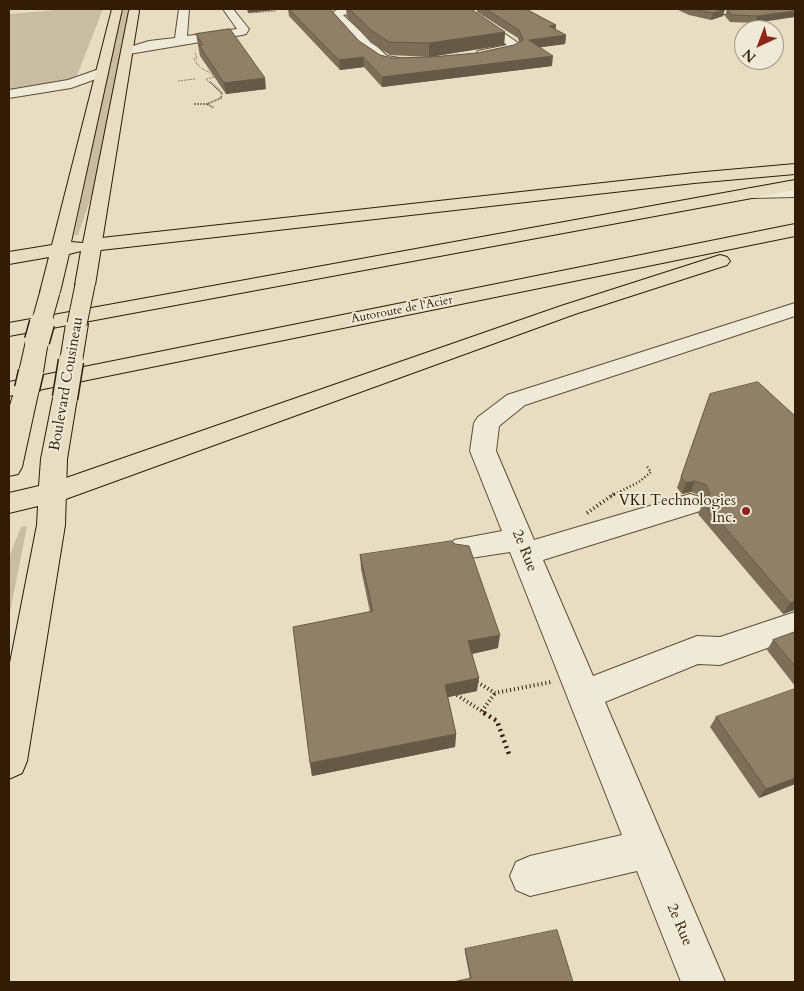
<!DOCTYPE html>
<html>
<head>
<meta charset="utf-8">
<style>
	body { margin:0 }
	#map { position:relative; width:804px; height:991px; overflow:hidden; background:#e7ddc2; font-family:Cardo,serif }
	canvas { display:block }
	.frame { position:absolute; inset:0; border:10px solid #321c05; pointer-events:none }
	.north { position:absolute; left:734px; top:20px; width:50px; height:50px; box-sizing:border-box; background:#efe9d7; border:1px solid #a39783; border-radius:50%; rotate:223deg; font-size:14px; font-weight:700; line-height:20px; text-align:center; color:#321c05 }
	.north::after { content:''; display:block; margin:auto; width:18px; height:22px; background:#8f2418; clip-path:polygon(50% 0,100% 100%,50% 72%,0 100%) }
</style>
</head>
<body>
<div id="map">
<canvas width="804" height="991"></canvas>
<div class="frame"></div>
<div class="north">N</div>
</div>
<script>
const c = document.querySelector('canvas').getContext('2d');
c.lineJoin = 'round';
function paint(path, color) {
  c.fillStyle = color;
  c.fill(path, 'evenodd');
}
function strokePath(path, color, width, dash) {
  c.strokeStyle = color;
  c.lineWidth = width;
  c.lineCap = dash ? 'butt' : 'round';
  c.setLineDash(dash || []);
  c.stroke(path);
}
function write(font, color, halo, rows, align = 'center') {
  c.font = font + ' Cardo,serif';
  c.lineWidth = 4;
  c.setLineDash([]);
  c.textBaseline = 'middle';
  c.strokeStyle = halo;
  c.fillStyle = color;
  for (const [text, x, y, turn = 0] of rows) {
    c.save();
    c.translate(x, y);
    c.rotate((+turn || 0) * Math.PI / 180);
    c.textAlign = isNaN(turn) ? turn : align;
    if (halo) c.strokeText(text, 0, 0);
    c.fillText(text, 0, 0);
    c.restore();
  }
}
paint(new Path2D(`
	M68,9H103L76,78L53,85L9,91V14Z
	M122,9H129L94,188L78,235H74Z
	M27,526L9,617V557L21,527Z`), '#c8bca2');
const minor = new Path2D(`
	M179,9H189L187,36L237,29L223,9H233L249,29L246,34L242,35L123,55L121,52L123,49L149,41L175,38Z
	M338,9H369L368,11L343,15L387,56L411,60L413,63L411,66L379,62L332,17V13Z
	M457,9H469L521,45L513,53L478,57L476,54L478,51L507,45Z
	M711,9H770C762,17 718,17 711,9Z
	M102,68L107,69L108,72L107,75L71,88L9,98V90L68,80Z
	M795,187V197L752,198L746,197L743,193L746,189L752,188Z
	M795,303V316L525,405L499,426L496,451L534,540L690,494L700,497L704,504L700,511L543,560L593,676L697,636L720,637L795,612V638L720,665L698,664L605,702L725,982H681L637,871L530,896L516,890L510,876L516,862L530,856L622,835L510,552L464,559L454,556L449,548L454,540L502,531L470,451L474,423L478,417L507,395Z`);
const major = new Path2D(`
	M112,9H122L71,242L83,243L129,11L130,9H138L139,11L95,285L92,289L85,291L78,289L75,285L81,251L69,254L60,292L57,296L50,298L43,296L40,292L49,257L9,264V252L52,245Z
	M77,318L85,319L88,324L82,361L79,366L71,368L63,366L60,361L66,324L69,319Z
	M37,334L45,336L48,341L43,372L39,377L31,379L23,377L19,372L26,341L29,336Z
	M27,382L35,384L39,389L22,467L18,474L9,476C7,449 3,407 19,384Z
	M65,390L74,393L77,398L67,459L65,525L27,761L22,773L9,779V668L37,525L38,506L9,513V493L39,486L41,459L53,398L56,393Z`);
const highway = new Path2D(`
	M795,164V174L694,183L92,251L85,249L83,245L85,241L92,239L694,173Z
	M795,180V190L9,336V323Z
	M795,224V236L9,396V382Z
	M720,255L727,257L730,261L727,265L575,314L63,500L53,503L43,500L39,493L43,486L561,306Z`);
strokePath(minor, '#5f4c34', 2);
strokePath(major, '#321c05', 2);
strokePath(highway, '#321c05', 2);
strokePath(new Path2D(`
	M250,13L276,11L275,9
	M195,53L197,58L194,59C202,73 207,68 214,77L206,79L211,84
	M178,81L195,79`), '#321c05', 1, [0.5, 1]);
strokePath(new Path2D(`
	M210,82L222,93L221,98L207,104L214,108
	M194,104H207`), '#321c05', 2, [0.5, 1]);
strokePath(new Path2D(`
	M611,496L639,482L651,472L646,465`), '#321c05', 2.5, [1, 2.5]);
strokePath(new Path2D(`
	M587,513L614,494
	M474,680L495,693L551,682
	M457,695L486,714
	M482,711L495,693`), '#321c05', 4, [1, 3]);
strokePath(new Path2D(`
	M484,713L497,721L510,757`), '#321c05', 4.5, [2, 4]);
paint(minor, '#efe9d7');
paint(major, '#e7ddc2');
paint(highway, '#e7ddc2');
const majorBridgeFar1 = new Path2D(`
	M41,324L50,292
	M77,324L85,285`);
const majorBridge = new Path2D(`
	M37,341L42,323
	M27,389L31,372
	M65,398L71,361`);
strokePath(majorBridgeFar1, '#321c05', 21, []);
strokePath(majorBridge, '#321c05', 27, []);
strokePath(majorBridgeFar1, '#e7ddc2', 19);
strokePath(majorBridge, '#e7ddc2', 24);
paint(new Path2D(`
	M288,9H332V11L359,41L380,55L392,58L431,57L477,53L514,45L519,42L518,38L477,12V9H526L556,25L555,29L566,35L565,44L540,47L552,66L382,87L364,67L340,70L289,16Z
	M346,9H471L505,32L504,45L429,57L390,55L371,43L347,17Z
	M676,9H725L723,16L711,20L689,15Z
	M727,9H795L755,23L730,22L725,16Z
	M196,34L266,89L226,94L200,56Z
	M710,394L795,416V611L794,610L783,614L698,514L704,501L702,496L691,492L682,494L677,488Z
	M360,555L498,648L472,654L477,691L448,697L456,734L455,747L312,776L310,763L370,612L361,569Z
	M795,632V686L767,650L773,640Z
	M716,717L795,784L759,798L710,727Z
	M465,949L573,982L470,979L465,952Z`), '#7c6e59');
paint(new Path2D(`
	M247,9H276V10L248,13Z
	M725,9L723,16L711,20L713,13Z
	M795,11V17L755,23L757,16Z
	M556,25L555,34L549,26Z
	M505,32L504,45L429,57V43Z
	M566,35L565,44L528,49L529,40Z
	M553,56L552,66L382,87V77Z
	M363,57L364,67L340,70L339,60Z
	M265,78L266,89L226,94L224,83Z
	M695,481L691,492L682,494L686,483Z
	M795,601V609L794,610L783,614L790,603Z
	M500,635L498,648L467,655L468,641Z
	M479,678L477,691L444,698L445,685Z
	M456,734L455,747L312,776L310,763Z
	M795,778V784L759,798L766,789Z`), '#655a48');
const building = new Path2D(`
	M289,9H330L359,41L380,55L392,58L431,57L477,53L514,45L523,40L519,30L486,9H526L556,25L549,26L566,35L529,40L553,56L382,77L363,57L339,60Z
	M350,9H471L505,32L429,43L389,42L371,30Z
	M693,9H725L713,13Z
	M727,9H795V11L757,16L732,15Z
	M230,29L265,78L224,83L199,45H203L196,34Z
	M758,382L795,416V601L790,603L703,502L710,494L706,485L695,481L686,483L681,477L710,394Z
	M452,541L455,544L469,546L500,635L468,641L479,678L445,685L456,734L310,763L293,627L373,611L360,555Z
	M795,632V666L773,640Z
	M795,689V778L766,789L716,717Z
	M557,930L573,982H453L471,978L465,949Z`);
paint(building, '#908067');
strokePath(building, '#655a48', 1);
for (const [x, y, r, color] of [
	[746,511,5,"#8f2418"]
]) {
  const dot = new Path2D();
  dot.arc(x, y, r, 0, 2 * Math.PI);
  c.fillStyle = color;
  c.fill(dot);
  strokePath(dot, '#efe9d7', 2);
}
write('12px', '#321c05', '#efe9d7', [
	["Autoroute de l'Acier",402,310,-11]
]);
write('15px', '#321c05', '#efe9d7', [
	["Boulevard Cousineau",67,384,-80],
	["2e Rue",524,551,68],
	["2e Rue",679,925,67]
]);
write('15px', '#321c05', '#efe9d7', [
	["VKI Technologies",736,502],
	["Inc.",736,519]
], 'right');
</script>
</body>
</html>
